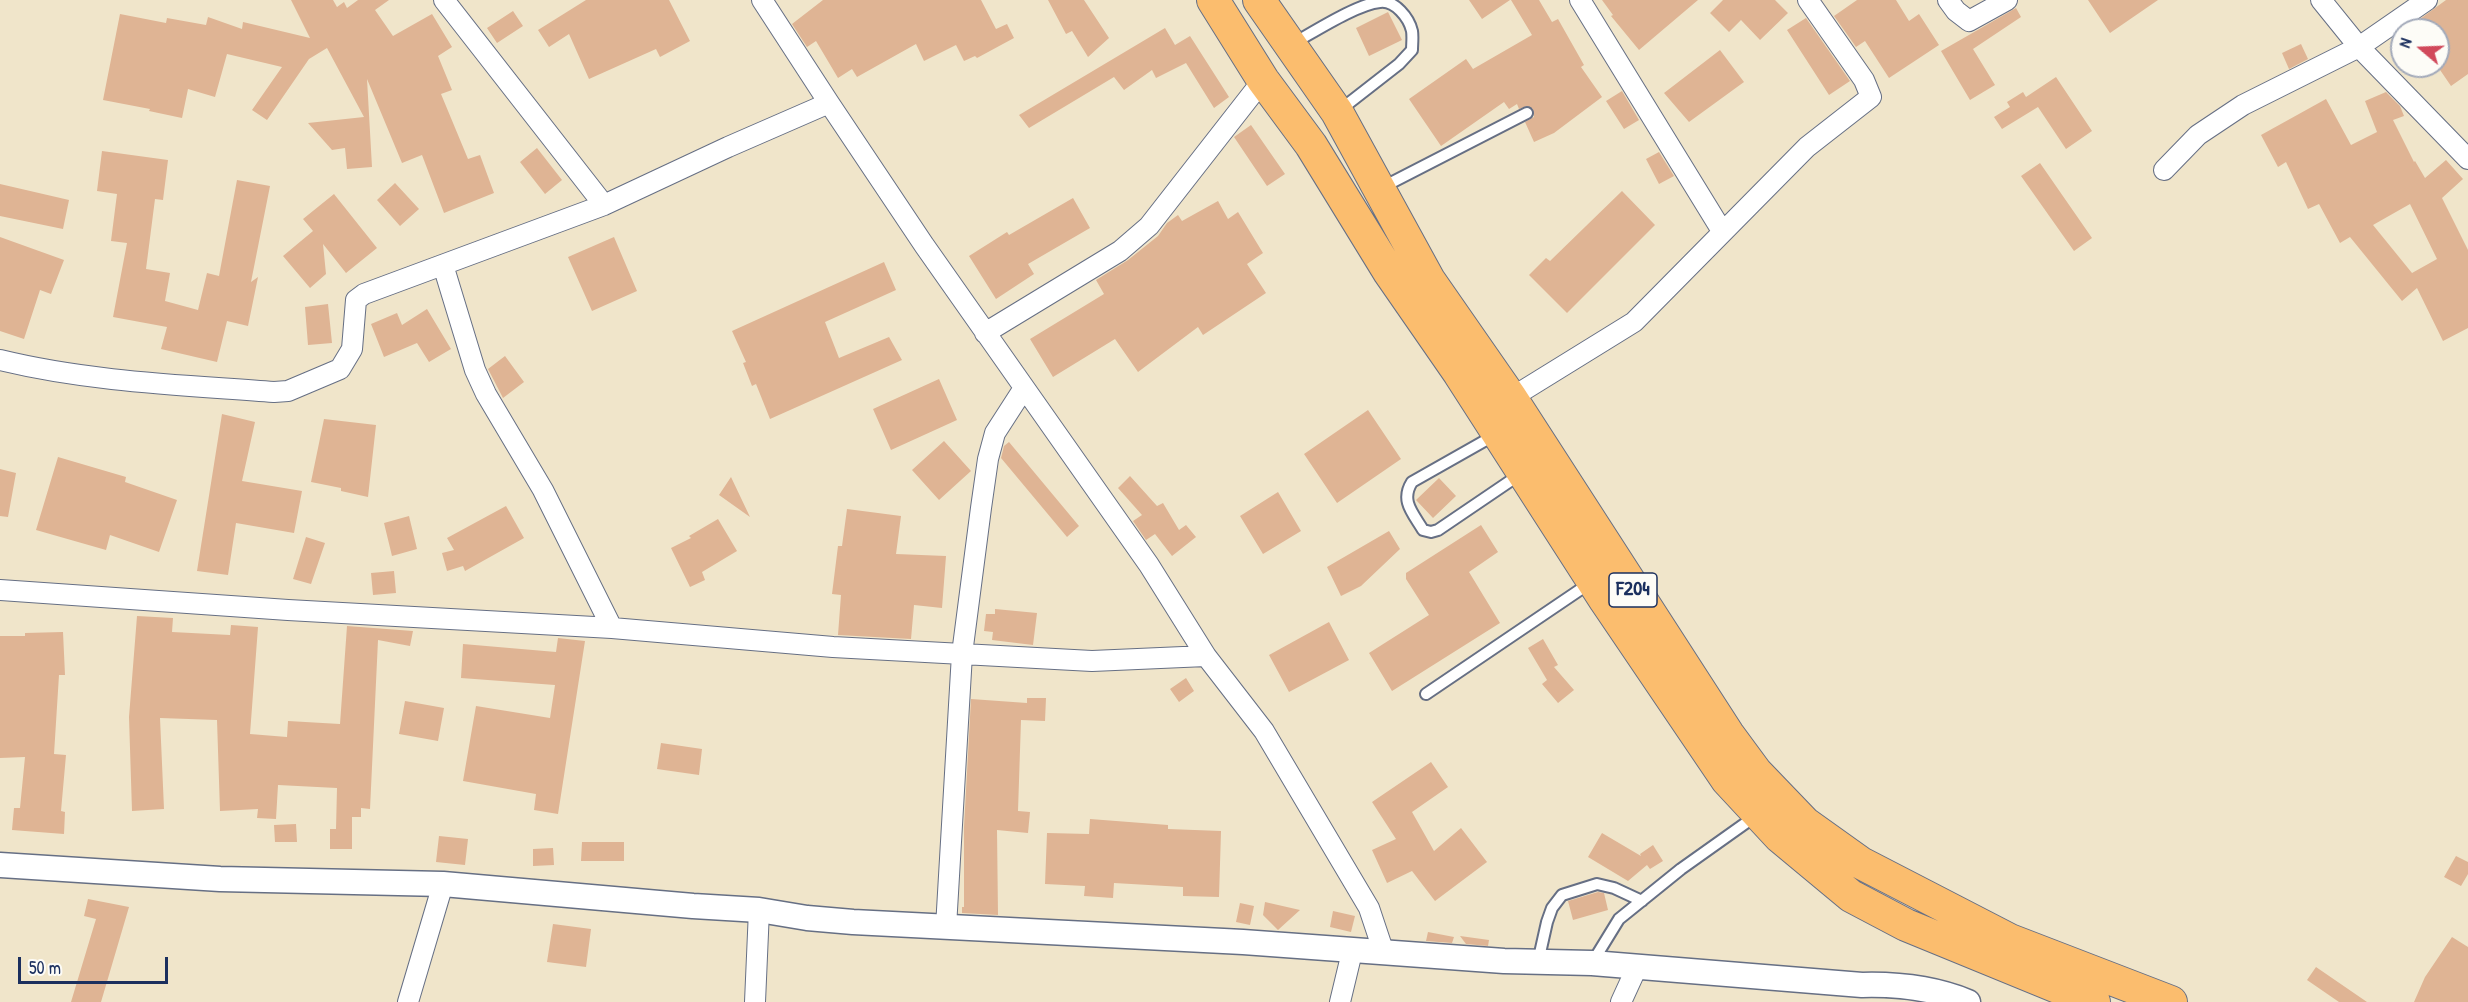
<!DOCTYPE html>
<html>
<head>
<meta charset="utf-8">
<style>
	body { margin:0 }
	#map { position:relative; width:2468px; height:1002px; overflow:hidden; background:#f0e5ca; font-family:"Patrick Hand",sans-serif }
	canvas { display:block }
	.north { position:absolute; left:2390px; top:18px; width:60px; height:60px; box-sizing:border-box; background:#fdfcf7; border:2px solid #a3aaba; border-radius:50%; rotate:289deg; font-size:16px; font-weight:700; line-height:24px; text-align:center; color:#1b2f5e }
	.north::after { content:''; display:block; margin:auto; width:21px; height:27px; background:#d1495b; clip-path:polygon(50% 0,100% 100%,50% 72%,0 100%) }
	.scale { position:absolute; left:18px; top:957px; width:150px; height:27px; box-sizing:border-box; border:3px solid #1b2f5e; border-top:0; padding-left:8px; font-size:18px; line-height:21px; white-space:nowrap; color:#1b2f5e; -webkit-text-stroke:4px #fdfcf7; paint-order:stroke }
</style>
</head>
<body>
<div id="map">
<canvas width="2468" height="1002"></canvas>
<div class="north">N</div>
<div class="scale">50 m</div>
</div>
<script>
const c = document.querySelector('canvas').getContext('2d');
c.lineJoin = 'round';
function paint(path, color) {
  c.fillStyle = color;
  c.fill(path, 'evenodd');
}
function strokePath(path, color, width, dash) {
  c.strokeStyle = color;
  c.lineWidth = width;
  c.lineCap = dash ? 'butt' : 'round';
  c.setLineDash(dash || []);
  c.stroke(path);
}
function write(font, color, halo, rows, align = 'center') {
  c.font = font + ' "Patrick Hand",sans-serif';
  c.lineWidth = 4.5;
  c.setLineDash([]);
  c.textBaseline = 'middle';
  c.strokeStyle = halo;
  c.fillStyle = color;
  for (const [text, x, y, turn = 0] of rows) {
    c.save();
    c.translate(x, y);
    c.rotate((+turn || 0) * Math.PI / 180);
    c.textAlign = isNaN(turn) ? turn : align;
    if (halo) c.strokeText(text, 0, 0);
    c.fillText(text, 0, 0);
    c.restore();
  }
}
paint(new Path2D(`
	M291,0H333L337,7L344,2L347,8L358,0H389L375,10L393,36L432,14L452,47L438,56L452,90L441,94L468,159L480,155L494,193L444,213L422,155L402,163L367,79L372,167L347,169L345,148L332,150L308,123L364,117L327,48L309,59L267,120L252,110L282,67L227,54L215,97L188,89L182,118L149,111L150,109L103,100L120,14L166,23L167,18L206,25L208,17L242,29L243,22L310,38Z
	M586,0H669L690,41L660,57L656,49L589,79L569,34L549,47L538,30Z
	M823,0H981L996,29L1007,24L1014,38L977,58L975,56L964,61L956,45L924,61L916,44L857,77L852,69L838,78L816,41L807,47L792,24Z
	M1048,0H1084L1109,38L1088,57L1072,31L1066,34Z
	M1469,0H1510L1482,19Z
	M1511,0H1539L1552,22L1558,19L1584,65L1581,67L1602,97L1554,133L1534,142L1525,122L1534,117L1533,109L1527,106L1519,109L1517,104L1509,109L1504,102L1441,146L1409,99L1466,59L1473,69L1532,35Z
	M1602,0H1698L1639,50L1611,16L1613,15Z
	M1723,0H1775L1788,13L1760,40L1741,20L1729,32L1710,13Z
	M1857,0H1896L1909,21L1919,14L1939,45L1889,78L1865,41L1856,47L1834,16Z
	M2088,0H2158L2110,33Z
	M2446,0H2468V74L2451,86L2438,67V30H2405Z
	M2016,8L2021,17L1973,49L1995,85L1970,100L1941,51Z
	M513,11L523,26L497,43L487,28Z
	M1388,12L1402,40L1369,56L1356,28Z
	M1806,18L1850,81L1829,95L1787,30Z
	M1165,28L1175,45L1190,36L1229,97L1214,108L1186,63L1156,78L1152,70L1124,90L1114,77L1029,128L1019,115Z
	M2301,44L2308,59L2289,69L2282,53Z
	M1720,50L1744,82L1689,122L1664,93Z
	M2056,77L2092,131L2066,149L2038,107L2002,129L1994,117L2010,107L2007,102L2023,92L2026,97Z
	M1622,91L1639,120L1624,129L1606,101Z
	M2386,92L2400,106L2404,116L2393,120L2414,162L2415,161L2425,178L2446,160L2463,179L2442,198L2468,250V328L2443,341L2417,288L2402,301L2350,237L2340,243L2319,204L2308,209L2286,162L2278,167L2261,135L2326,99L2351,145L2377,132L2365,101ZM2410,204L2437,259L2412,273L2373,225Z
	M1251,125L1285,174L1267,186L1234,137Z
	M537,148L562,180L545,194L520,162Z
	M102,151L168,160L163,200L155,199L146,269L170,273L165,301L198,310L207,273L219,276L237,180L270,186L251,282L258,277L248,326L227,321L217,362L161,349L167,327L113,317L127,243L111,241L117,194L97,191Z
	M1659,152L1674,176L1659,184L1646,159Z
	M2040,163L2092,238L2074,251L2021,176Z
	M395,183L419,209L400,226L377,200Z
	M0,184L69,200L63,229L0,216Z
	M1622,191L1655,225L1567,313L1529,275L1546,258L1550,261Z
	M334,194L377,248L346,273L323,244L326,274L310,288L283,256L313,231L303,219Z
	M1073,198L1090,228L1028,264L1034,274L996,299L969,256L1007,232L1009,235Z
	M1218,201L1228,219L1238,212L1263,253L1247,264L1266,293L1203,335L1198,327L1138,372L1115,339L1053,377L1030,339L1104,294L1096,280L1128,260L1158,236L1167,223L1178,215L1182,221Z
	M0,237L64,260L51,294L40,290L24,339L0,331Z
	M614,237L637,291L592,311L568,257Z
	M884,262L896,290L825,322L839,358L889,337L902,360L770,419L756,384L752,386L743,363L746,362L732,331Z
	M328,304L332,343L308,345L305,307Z
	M427,309L451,349L429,362L417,343L384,357L371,324L397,313L402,325Z
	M505,356L524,382L503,398L488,369Z
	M939,379L957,420L891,450L873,409Z
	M1368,410L1401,459L1337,503L1304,454Z
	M222,414L255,422L242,481L302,491L294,533L236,523L228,575L197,571Z
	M324,419L376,425L368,497L341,491V488L311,482Z
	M944,441L971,471L939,500L912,470Z
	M1009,442L1079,526L1067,537L1001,458L1004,446Z
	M58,457L126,477L125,482L177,500L159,552L110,535L106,550L36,530Z
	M0,469L16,473L8,517L0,516Z
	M1130,476L1157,506L1163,503L1179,530L1186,525L1196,537L1172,556L1155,534L1146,540L1133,521L1142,515L1118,488Z
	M731,477L750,517L719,495Z
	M1439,478L1456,496L1433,518L1416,500Z
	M1278,492L1301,531L1263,554L1240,516Z
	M506,506L524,538L465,571L463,566L447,571L442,553L454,550L447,538Z
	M847,509L901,516L896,554L946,556L942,608L914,605L911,639L838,635L841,595L832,594L838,546H842Z
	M409,516L417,549L392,556L384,523Z
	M718,519L737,551L702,572L705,580L690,587L671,548L691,538L689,536Z
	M1481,525L1498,552L1469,572L1500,623L1392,691L1369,653L1429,615L1406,579V573Z
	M1389,531L1400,549L1361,586L1341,596L1327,567Z
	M306,537L325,543L311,584L293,579Z
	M394,571L396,593L373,595L371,573Z
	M995,609L1037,613L1033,645L992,640L993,632L984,631L986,614H995Z
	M137,616L173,618L172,632L230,635L231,625L258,627L250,734L287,737L288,721L340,724L347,626L413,631L410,646L378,640L370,809L361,808V817H352V849H330V829H336L337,788L278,785L276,819L257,818L258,809L220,811L217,720L160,718L164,809L132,811L129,717Z
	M1329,622L1349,660L1289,692L1269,655Z
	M63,632L65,675H59L54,754L66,755L61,811L65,812L64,834L12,830L14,808H20L25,757L0,758V636H25V633Z
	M558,638L585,641L558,814L534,810L536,794L463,781L476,706L550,718L555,685L461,678L463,644L556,652Z
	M1543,639L1558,665L1554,667L1574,690L1558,703L1542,684L1547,680L1528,648Z
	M1186,678L1194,691L1179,702L1170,689Z
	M1027,698H1046L1045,721L1021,720L1018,811L1030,812L1028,833L997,830L998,915L962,913V907H964V827L971,699L1027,703Z
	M405,701L444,708L438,741L399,734Z
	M661,743L702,749L699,775L657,769Z
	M1431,762L1448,787L1412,812L1434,851L1461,828L1487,862L1435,901L1412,871L1387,883L1372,850L1396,839L1372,802Z
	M1090,819L1168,825V829L1221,831L1219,897L1183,896V887L1114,883L1113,898L1084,896L1085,886L1045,884L1047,833L1089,834Z
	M296,824L297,842H275L274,825Z
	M1602,833L1641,856L1640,854L1653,845L1663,861L1650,869L1647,865L1628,881L1588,857Z
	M439,836L468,839L465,865L436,862Z
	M582,842H624V861H581Z
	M553,848L554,865L533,866V849Z
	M2456,856L2468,862V874L2461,886L2444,877Z
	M1598,892L1604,893L1608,910L1573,920L1568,901Z
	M88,899L129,907L101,1002H71L96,919L84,916Z
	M1265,902L1300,910L1278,930L1263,915Z
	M1240,903L1254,906L1250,925L1236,922Z
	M1333,911L1355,916L1351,932L1330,927Z
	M553,924L591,929L586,967L547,962Z
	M1428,932L1454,937L1452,943L1426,941Z
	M1460,936L1489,940L1488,946L1466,944Z
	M2452,937L2468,947V1002H2414L2425,977Z
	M2316,967L2367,1002H2339L2307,980Z`), '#dfb494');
const service = new Path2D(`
	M1292,44C1314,32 1357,4 1380,2C1395,0 1409,18 1412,31C1413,37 1412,44 1412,50L1399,64L1340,110
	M1381,188L1527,113
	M1495,435L1412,482C1400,501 1413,513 1423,530L1431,532L1438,530L1522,473
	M1426,694L1590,583
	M1538,962L1547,922L1552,908L1562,895L1597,884L1614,888L1642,901
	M1592,963L1619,919L1681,869L1757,815`);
const minor = new Path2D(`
	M444,0L604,205
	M762,0L829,103L924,245L1149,565L1206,656L1264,731L1369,908L1384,953
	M1580,0L1722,231
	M1948,0L1956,11L1969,21L2007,0
	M2321,0L2359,47L2468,159
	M2164,170L2198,135L2243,105L2359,47L2427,0
	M443,265L475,370L486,394L543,490L612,628
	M985,333L1120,251L1149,226L1263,80
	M0,360C90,382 183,385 274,392L288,391L340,369L352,349L356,300L364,294L604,205L728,147L829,103
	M1511,398L1634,322L1807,147L1871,97L1864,80L1808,0
	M0,590L288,610L612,628L833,647L1092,661L1206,656
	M946,927L962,654L981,508L988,459L995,433L1024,388
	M408,1002L443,884
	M755,1002L759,910
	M1340,1002L1352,952
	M1621,1002L1637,967`);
const tertiary = new Path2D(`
	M0,865L220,879L443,884L693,906L759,910L807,918L853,922L1243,942L1504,961L1592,963L1862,985C1899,984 1934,988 1968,1002`);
const primary = new Path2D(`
	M1213,0L1263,80L1311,145L1389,272L1459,373L1605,600L1727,780L1780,837L1851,896L1906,925L2094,1002
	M1259,0L1337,112L1429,280L1511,398L1728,734L1756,772L1805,823L1861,863L2010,940L2171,1002`);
strokePath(service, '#666f84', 14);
strokePath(minor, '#666f84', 22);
strokePath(tertiary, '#666f84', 27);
strokePath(primary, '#666f84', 34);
strokePath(service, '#fff', 10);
strokePath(minor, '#fff', 20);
strokePath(tertiary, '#fff', 24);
strokePath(primary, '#fbbd6e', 32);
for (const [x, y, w] of [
	[1633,590,48]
]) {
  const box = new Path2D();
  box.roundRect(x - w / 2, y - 17, w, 34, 4.5);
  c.fillStyle = '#fdfcf7';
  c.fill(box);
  strokePath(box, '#1b2f5e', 1.5);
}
write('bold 20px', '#1b2f5e', null, [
	["F204",1633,590]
]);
</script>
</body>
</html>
